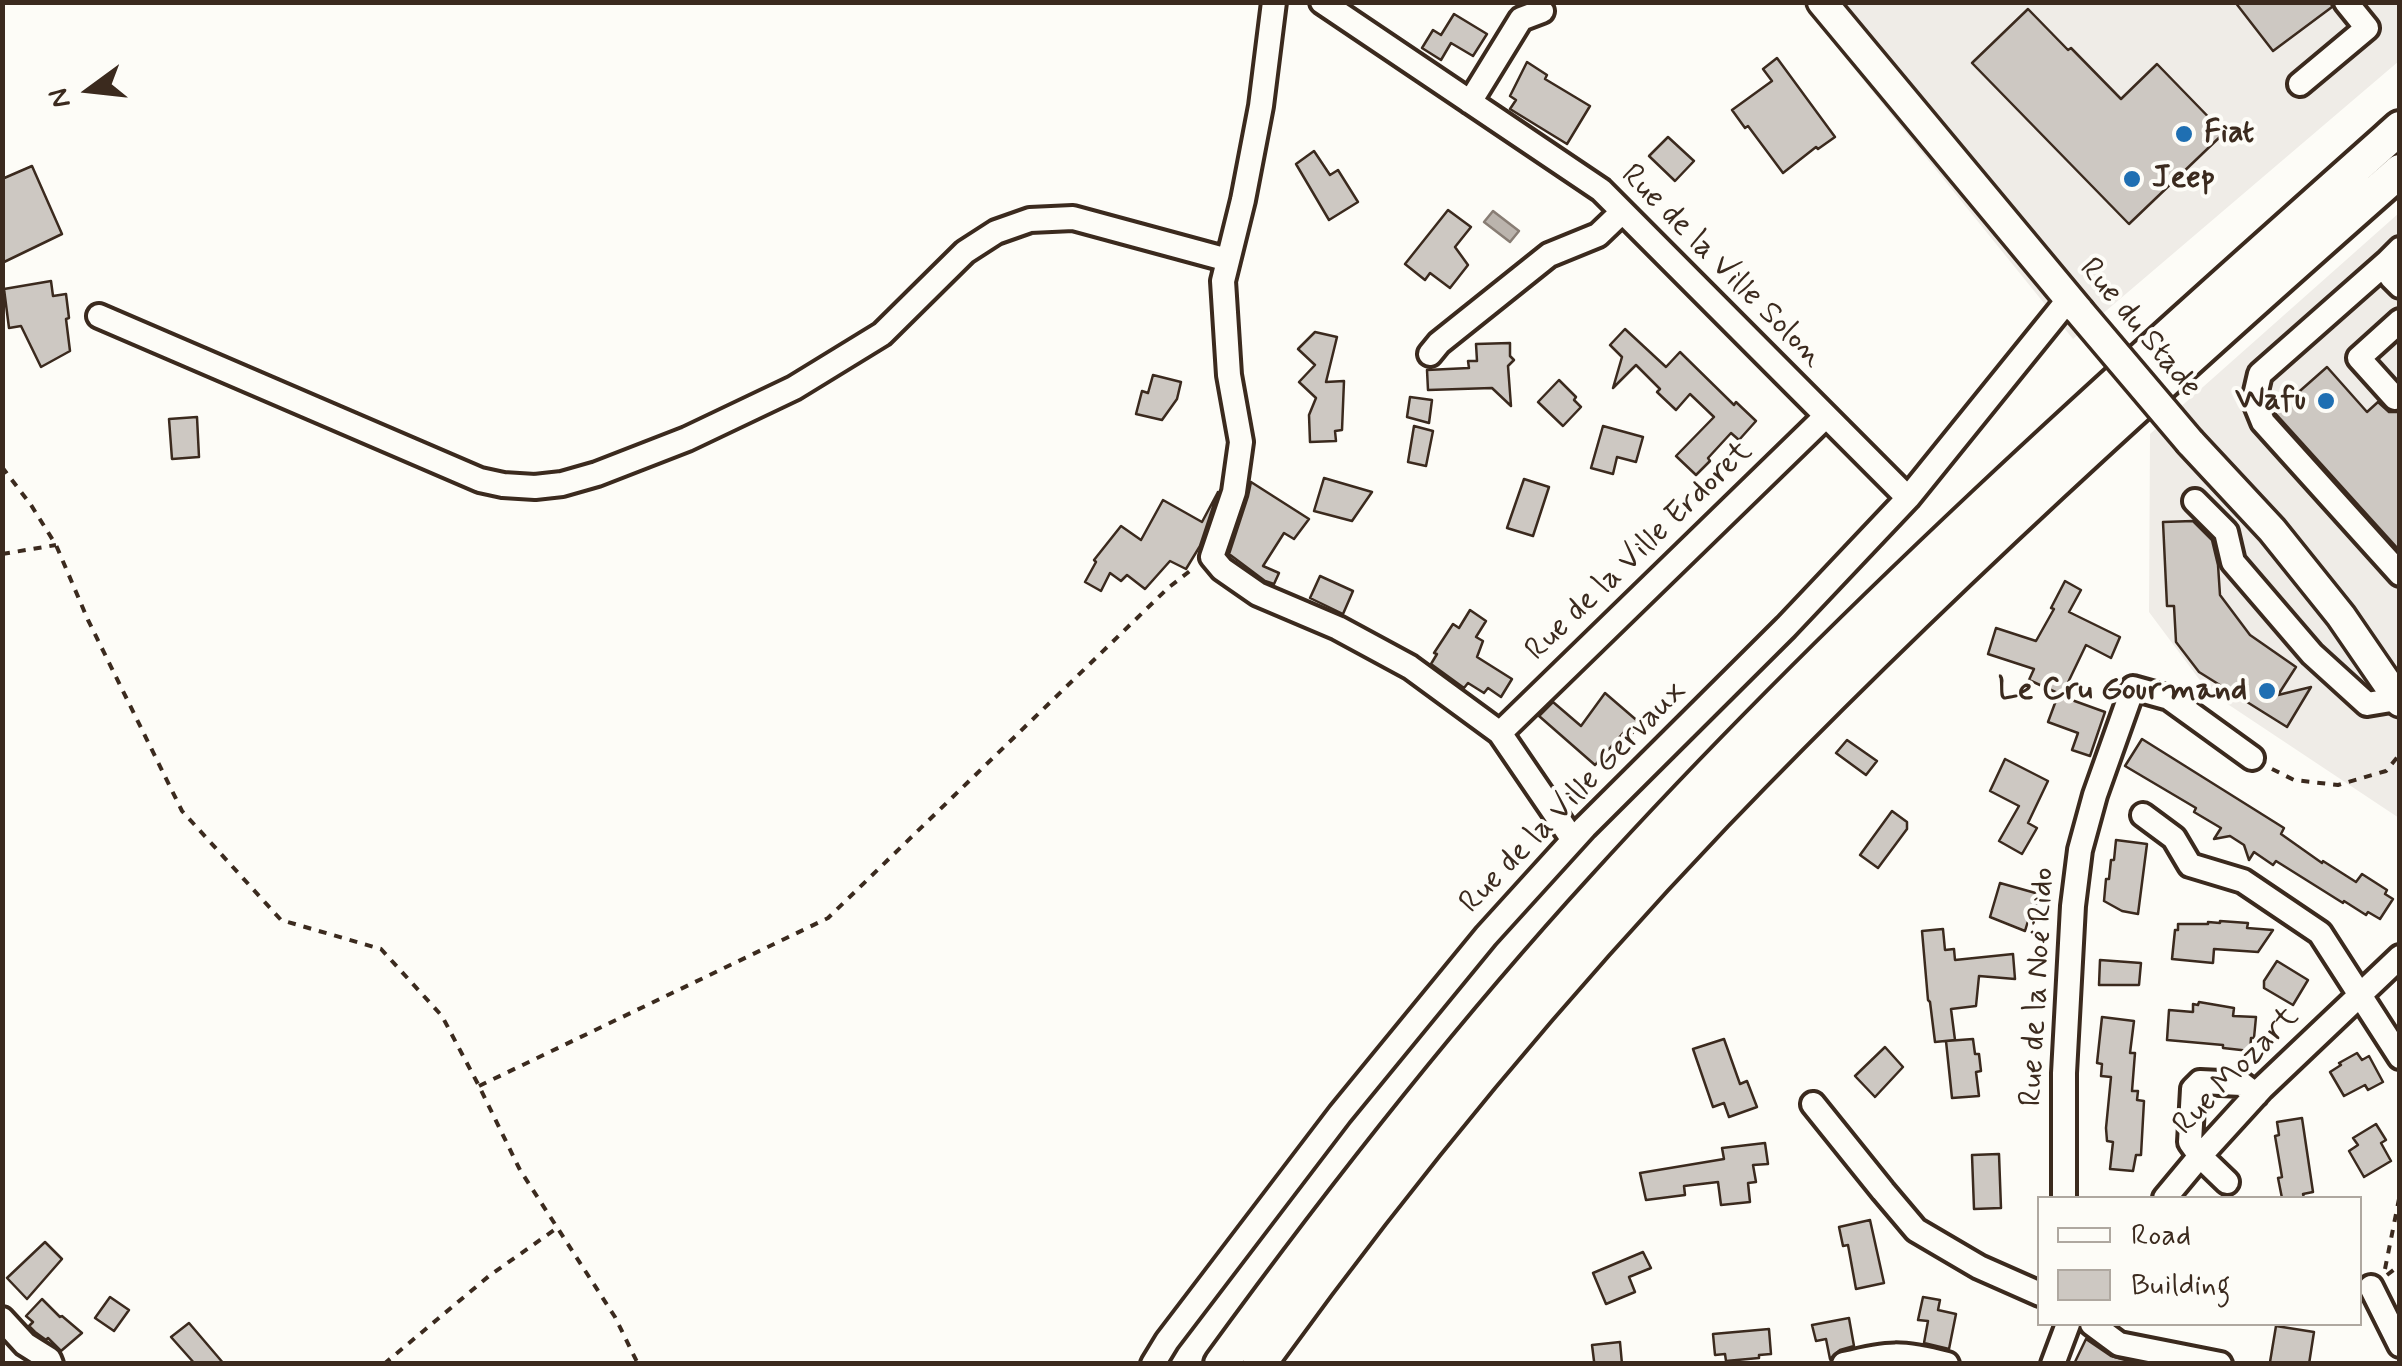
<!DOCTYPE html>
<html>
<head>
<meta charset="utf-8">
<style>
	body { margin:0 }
	#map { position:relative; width:2402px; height:1366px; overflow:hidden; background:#fdfcf7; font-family:Mynerve,sans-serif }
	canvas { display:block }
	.frame { position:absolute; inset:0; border:5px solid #3b2a1e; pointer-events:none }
	.legend { position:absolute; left:2037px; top:1196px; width:325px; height:130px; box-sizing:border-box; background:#fdfcf7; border:2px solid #afa8a0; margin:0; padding:12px 18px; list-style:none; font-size:30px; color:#3b2a1e }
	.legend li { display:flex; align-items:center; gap:20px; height:50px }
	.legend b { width:50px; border:2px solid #afa8a0 }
	.north { position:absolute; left:40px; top:40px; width:100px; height:100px; -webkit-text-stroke:8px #fdfcf7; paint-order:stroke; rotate:255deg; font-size:28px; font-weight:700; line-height:40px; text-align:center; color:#3b2a1e }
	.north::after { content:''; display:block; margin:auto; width:35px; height:45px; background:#3b2a1e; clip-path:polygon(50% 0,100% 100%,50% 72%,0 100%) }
</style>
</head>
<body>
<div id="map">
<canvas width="2402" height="1366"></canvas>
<div class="frame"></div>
<ul class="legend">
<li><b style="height:12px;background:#fdfcf7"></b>Road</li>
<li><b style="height:28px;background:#cdc8c2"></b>Building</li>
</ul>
<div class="north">N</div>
</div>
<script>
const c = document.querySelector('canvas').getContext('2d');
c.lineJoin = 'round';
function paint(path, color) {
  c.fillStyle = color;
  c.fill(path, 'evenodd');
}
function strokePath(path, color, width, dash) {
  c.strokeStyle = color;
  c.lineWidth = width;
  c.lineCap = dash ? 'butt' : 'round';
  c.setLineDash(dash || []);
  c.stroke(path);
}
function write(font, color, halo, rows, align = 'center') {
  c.font = font + ' Mynerve,sans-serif';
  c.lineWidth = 8;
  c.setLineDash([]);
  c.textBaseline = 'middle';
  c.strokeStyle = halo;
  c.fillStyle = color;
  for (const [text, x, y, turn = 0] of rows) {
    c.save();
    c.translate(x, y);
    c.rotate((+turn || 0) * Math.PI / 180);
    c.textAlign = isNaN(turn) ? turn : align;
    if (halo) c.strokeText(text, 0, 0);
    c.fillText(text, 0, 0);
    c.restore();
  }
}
paint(new Path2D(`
	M1801,3H2399V61L2073,339Z
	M2399,213V818L2208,691L2149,612L2150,434Z`), '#efece7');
const water = new Path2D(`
	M1493,211L1519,231L1510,242L1484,222Z`);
paint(water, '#bbb4ad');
strokePath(water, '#887d74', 2.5);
const building = new Path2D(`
	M2235,2H2331L2332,7L2273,51Z
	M2028,9L2068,50L2071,48L2121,99L2157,64L2224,133L2129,224L1972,63Z
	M1454,14L1487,34L1473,56L1451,43L1441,60L1422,48L1433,30L1441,35Z
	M1777,58L1835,137L1818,149L1816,147L1783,173L1748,126L1745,128L1732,110L1772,81L1763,69Z
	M1527,62L1547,75L1545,79L1590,106L1567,144L1510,109L1516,100L1510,96Z
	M1668,137L1694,161L1675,181L1649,156Z
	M1314,151L1330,175L1338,170L1358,202L1329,220L1296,164Z
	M32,166L62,234L2,263V179Z
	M1448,210L1471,227L1455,247L1468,265L1450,288L1430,273L1425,280L1405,264Z
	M51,281L53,296L66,294L69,318L66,319L70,351L41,367L21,326L9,328L4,289Z
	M1625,329L1666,367L1680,352L1734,405L1736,402L1756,421L1739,440L1731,433L1708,458L1710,461L1696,475L1676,456L1714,417L1690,394L1676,410L1657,392L1660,389L1636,365L1613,388L1622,357L1610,345Z
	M1315,332L1337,337L1326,382L1344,381L1342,430L1335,431L1336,441L1310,442L1309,415L1316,398L1299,382L1315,365L1298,349Z
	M1510,343V356L1514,360L1508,366L1511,406L1492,388L1428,390L1427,370L1469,368L1468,361H1477L1476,344Z
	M2327,367L2367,412L2378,402L2389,412H2400V551L2275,413Z
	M1153,375L1181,382L1177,399L1162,420L1136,414L1142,391L1148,393Z
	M1559,380L1576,397L1574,400L1581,407L1563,426L1538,402Z
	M1410,397L1432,400L1429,423L1407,417Z
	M197,417L199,457L172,459L169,419Z
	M1414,426L1433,431L1426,466L1408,462Z
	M1603,426L1643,437L1636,462L1617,457L1613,474L1591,468Z
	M1324,478L1372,492L1352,521L1314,511Z
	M1524,479L1549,487L1533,536L1507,528Z
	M1251,482L1309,519L1294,539L1284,533L1263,566L1279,573L1274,584L1265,581L1229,554L1248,496Z
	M1218,492L1200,546L1186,569L1170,561L1145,589L1127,575L1121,581L1110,573L1101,591L1085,582L1096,562L1094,560L1121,526L1141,540L1163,500L1202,522Z
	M2193,521L2212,540L2218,565L2220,595L2250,635L2296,667L2278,695L2311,687L2287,727L2199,672L2176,642L2174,606H2167L2163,522Z
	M1320,576L1353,591L1343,614L1310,598Z
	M2065,581L2081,590L2069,612L2120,637L2111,658L2086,645L2062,695L2029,680L2034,669L1988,654L1996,628L2036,641L2054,609L2051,608Z
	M1470,610L1486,621L1476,637L1483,641L1477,657L1512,679L1501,697L1488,688L1484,693L1468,683L1464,688L1431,664L1437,654L1434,653L1453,624L1459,628Z
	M1605,693L1641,724L1629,737L1624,732L1595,765L1539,716L1553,702L1581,726Z
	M2058,695L2105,712L2090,756L2072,750L2078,733L2048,722Z
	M2142,739L2284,828L2281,834L2322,863L2323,861L2356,882L2362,874L2387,890L2385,894L2393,899L2380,919L2368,912L2366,915L2344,901L2343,903L2276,861L2273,865L2254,852L2249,860L2244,845L2230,836L2214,839L2221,828L2194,812L2196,808L2125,766Z
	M1847,740L1877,761L1866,775L1836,753Z
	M2005,759L2048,781L2028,823L2037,828L2022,854L1999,841L2019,806L1990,791Z
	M1892,811L1907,822V829L1878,868L1860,855Z
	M2116,840L2147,844L2138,914L2122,911L2104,901L2106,879H2109L2111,860H2114Z
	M2000,883L2039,894L2031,923L2028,921L2025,931L1990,917Z
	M2220,921L2248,923L2247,928L2273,930L2258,952L2214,949L2213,963L2172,959L2175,930H2178V924H2208V922L2220,923Z
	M1943,929L1945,950L1954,949L1955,960L2013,954L2015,979L1979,976L1976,1006L1951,1009L1955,1040L1935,1042L1930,1002L1928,1000L1922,931Z
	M2100,960L2141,963L2139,985H2099Z
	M2277,961L2308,980L2293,1005L2264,988V981Z
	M2199,1002L2234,1008L2233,1016L2256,1017L2254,1038H2251L2250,1051L2223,1048V1045L2167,1040L2169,1010L2193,1012V1004L2198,1005Z
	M2102,1017L2134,1021L2130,1053H2135L2132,1091H2138L2137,1100L2144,1101L2141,1155H2136L2133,1171L2110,1169L2113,1142L2107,1141L2106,1128L2111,1077L2101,1076L2102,1064L2097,1063Z
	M1724,1039L1740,1084L1747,1081L1757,1107L1729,1117L1724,1103L1713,1107L1693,1049Z
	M1973,1039L1975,1054H1979L1981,1071L1976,1072L1979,1096L1952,1098L1946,1041Z
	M1885,1047L1903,1067L1875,1097L1855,1076Z
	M2357,1053L2362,1060L2369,1056L2383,1082L2368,1090L2365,1085L2344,1096L2330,1072L2341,1065L2339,1063Z
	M2302,1118L2313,1192L2303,1194L2304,1198H2282L2278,1178L2282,1177L2275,1136L2279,1135L2277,1122Z
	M2376,1124L2386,1140L2381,1143L2391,1161L2364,1177L2349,1151L2358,1145L2353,1138Z
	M1765,1143L1768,1164L1753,1165L1756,1182L1748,1183L1750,1202L1721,1205L1718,1182L1684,1186L1685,1195L1646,1200L1640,1173L1724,1159L1722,1148Z
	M1999,1154L2001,1208L1974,1209L1972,1155Z
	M1870,1220L1884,1283L1856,1289L1848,1245L1843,1246L1839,1227Z
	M45,1242L62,1259L27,1299L7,1278Z
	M1643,1252L1651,1268L1629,1277L1635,1292L1606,1304L1593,1273Z
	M110,1297L129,1310L114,1331L95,1318Z
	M1923,1297L1940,1300L1938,1310L1956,1314L1949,1349L1924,1343L1928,1321L1918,1320Z
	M42,1299L60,1317L62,1316L82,1333L61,1351L48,1338L46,1340L35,1332L29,1326L33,1322L26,1316Z
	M1849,1318L1854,1346L1840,1350L1830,1359L1826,1339L1816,1341L1812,1325Z
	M189,1323L224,1364H195L171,1337Z
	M2276,1326L2314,1332L2309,1364L2270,1362Z
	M1769,1329L1771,1354L1759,1355V1358L1726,1361L1725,1354L1715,1355L1713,1334Z
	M2086,1339L2111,1356L2140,1364H2074Z
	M1620,1342L1622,1364H1595L1594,1361L1592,1345Z`);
paint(building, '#cdc8c2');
strokePath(building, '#3b2a1e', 2.5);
const minor = new Path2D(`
	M1274,2L1261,106L1243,200L1223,281L1229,375L1241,442L1234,492L1212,557L1222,569L1258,594L1338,628L1410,667L1500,733L1573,840
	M1322,2L1601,190L1908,498
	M2300,84L2367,28L2346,2
	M1470,102L1521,19L1542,11
	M2400,249L2387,262L2391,277L2400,286
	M2387,262L2260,374L2254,400L2263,422L2400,574
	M99,316L480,480L503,485L535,487L562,484L597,474L687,439L794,388L882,334L965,252L996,232L1030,220L1073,218L1228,260
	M1430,354L1439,343L1549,255L1598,235L1622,212
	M2395,398L2359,358L2400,321
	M2195,501L2226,532L2233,562L2312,654L2367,704L2397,699
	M1500,733L1826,416
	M2143,815L2174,838L2190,865L2243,881L2320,933L2400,1057
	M1813,1104L1883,1191L1916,1230L1979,1267L2040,1294
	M2227,1182L2200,1156L2190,1142L2193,1089L2200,1082L2242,1084L2256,1095
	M2064,1198V1073L2073,906L2080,850L2095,795L2133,688L2169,698L2252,758
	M2165,1198L2200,1156L2262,1088L2400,957
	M2371,1287L2400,1345
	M2,1319L25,1344L49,1359L51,1364
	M2092,1324L2119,1344L2220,1364
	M1153,1364L1167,1341L1340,1114L1486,936L1585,827L1786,627L1908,498L2068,300
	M1844,1364C1889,1353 1901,1352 1947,1364
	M2053,1364L2068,1324`);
const major = new Path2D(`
	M1822,2L2079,311
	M2190,442L2272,530L2341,616L2400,702`);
const highway = new Path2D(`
	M1221,1364C1341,1199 1467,1038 1604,888C1851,616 2126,372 2400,128
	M1259,1364C1398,1171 1551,986 1715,814C1932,588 2165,378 2400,171`);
strokePath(minor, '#3b2a1e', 30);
strokePath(major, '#3b2a1e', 35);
strokePath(highway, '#3b2a1e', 40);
strokePath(new Path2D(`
	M2,467L31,505L56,545L88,620L182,811L281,920L381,949L442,1016L479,1086L520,1170L615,1317L638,1364
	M2,554L56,545
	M2272,769L2294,780L2338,785L2386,771L2400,754
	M479,1086L828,918L1168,588L1195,567
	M2385,1269L2400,1194
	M2387,1275L2400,1265
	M384,1364L489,1276L557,1228`), '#3b2a1e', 4, [8, 8]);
strokePath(minor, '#fdfcf7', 22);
strokePath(major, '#fdfcf7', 28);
strokePath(highway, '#fdfcf7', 32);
const majorBridge = new Path2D(`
	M2079,311L2190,442`);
strokePath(majorBridge, '#3b2a1e', 35, []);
strokePath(majorBridge, '#fdfcf7', 28);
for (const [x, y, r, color] of [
	[2184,134,10,"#1f6fb2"],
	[2132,179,10,"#1f6fb2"],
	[2326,401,10,"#1f6fb2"],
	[2267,691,10,"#1f6fb2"]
]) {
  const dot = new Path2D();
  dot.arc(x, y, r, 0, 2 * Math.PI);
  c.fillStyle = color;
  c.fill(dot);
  strokePath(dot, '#fdfcf7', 4);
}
write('bold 32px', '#3b2a1e', '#fdfcf7', [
	["Fiat",2204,134],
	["Jeep",2152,179],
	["Wafu",2306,401,"right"],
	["Le Cru Gourmand",2247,691,"right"]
], 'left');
write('32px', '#3b2a1e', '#fdfcf7', [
	["Rue de la Ville Solon",1721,267,45],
	["Rue du Stade",2139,329,50],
	["Rue de la Ville Erdoret",1640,552,-44],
	["Rue de la Ville Gervaux",1574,798,-46],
	["Rue de la Noë Rido",2039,987,-87],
	["Rue Mozart",2237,1072,-46]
]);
</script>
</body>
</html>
